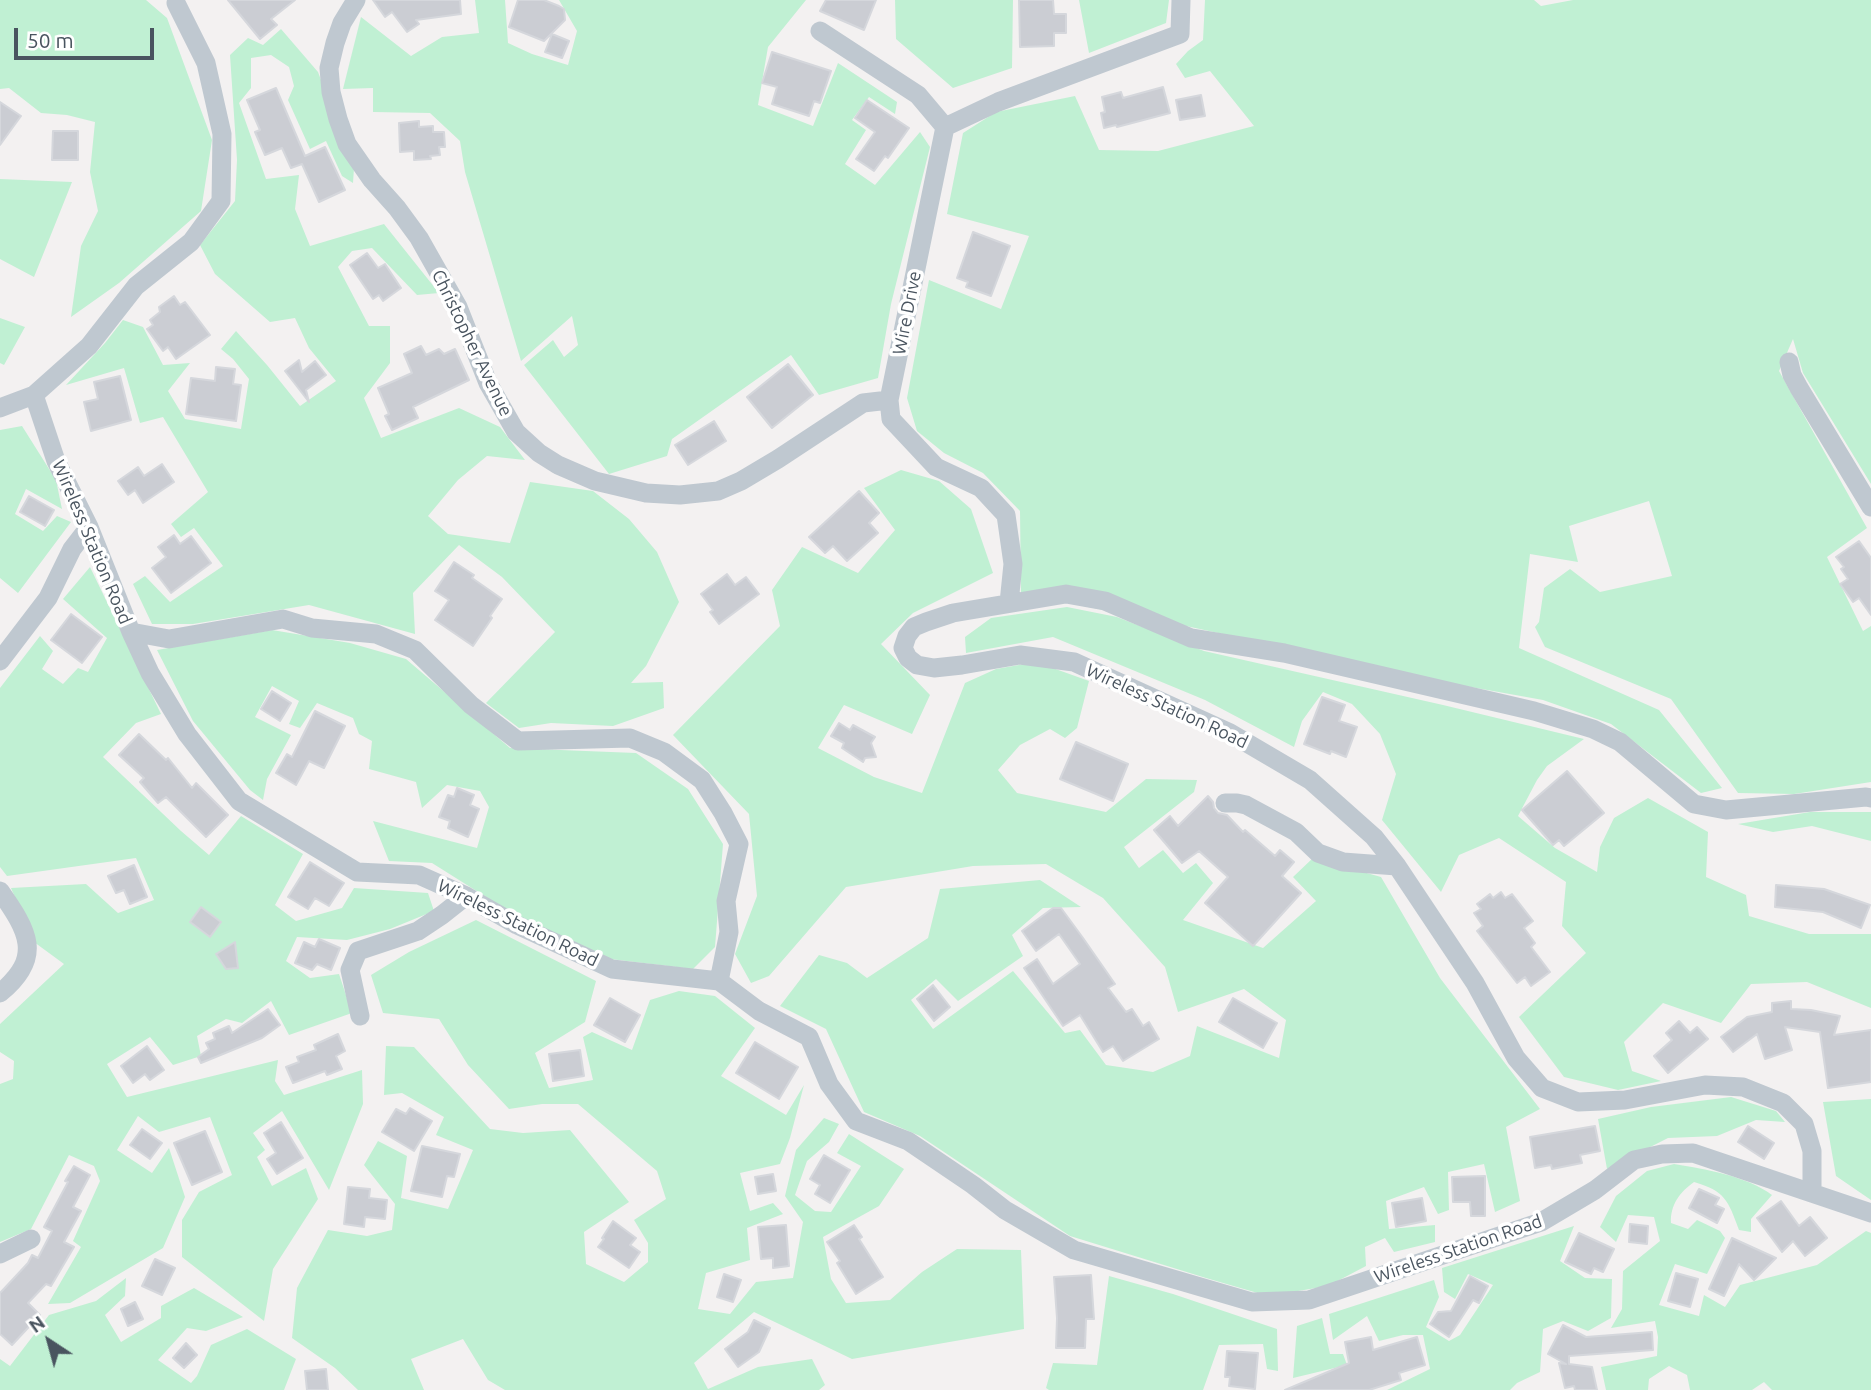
<!DOCTYPE html>
<html>
<head>
<meta charset="utf-8">
<style>
	body { margin:0 }
	#map { position:relative; width:1871px; height:1390px; overflow:hidden; background:#f3f1f1; font-family:Ubuntu,sans-serif }
	canvas { display:block }
	.north { position:absolute; left:14px; top:1306px; width:70px; height:70px; -webkit-text-stroke:5px #fff; paint-order:stroke; rotate:324deg; font-size:19px; font-weight:700; line-height:28px; text-align:center; color:#49545f }
	.north::after { content:''; display:block; margin:auto; width:24px; height:32px; background:#49545f; clip-path:polygon(50% 0,100% 100%,50% 72%,0 100%) }
	.scale { position:absolute; left:14px; top:28px; width:140px; height:32px; box-sizing:border-box; border:4px solid #49545f; border-top:0; padding-left:9px; font-size:21px; line-height:24px; white-space:nowrap; color:#49545f; -webkit-text-stroke:5px #fff; paint-order:stroke }
</style>
</head>
<body>
<div id="map">
<canvas width="1871" height="1390"></canvas>
<div class="north">N</div>
<div class="scale">50 m</div>
</div>
<script>
const c = document.querySelector('canvas').getContext('2d');
c.lineJoin = 'round';
function paint(path, color) {
  c.fillStyle = color;
  c.fill(path, 'evenodd');
}
function strokePath(path, color, width, dash) {
  c.strokeStyle = color;
  c.lineWidth = width;
  c.lineCap = dash ? 'butt' : 'round';
  c.setLineDash(dash || []);
  c.stroke(path);
}
function write(font, color, halo, rows, align = 'center') {
  c.font = font + ' Ubuntu,sans-serif';
  c.lineWidth = 7;
  c.setLineDash([]);
  c.textBaseline = 'middle';
  c.strokeStyle = halo;
  c.fillStyle = color;
  for (const [text, x, y, turn = 0] of rows) {
    c.save();
    c.translate(x, y);
    c.rotate((+turn || 0) * Math.PI / 180);
    c.textAlign = isNaN(turn) ? turn : align;
    if (halo) c.strokeText(text, 0, 0);
    c.fillText(text, 0, 0);
    c.restore();
  }
}
paint(new Path2D(`
	M0,0H146L167,18L212,140L201,211L119,283L71,317L81,246L98,211L90,172L95,122L67,115L41,113L9,88L0,89Z
	M475,0H505L508,43L532,54L568,65L577,31L559,0H806L768,47L758,105L813,126L838,63L897,102L895,114L869,97L852,120L866,130L845,164L875,185L920,132L930,147L891,304L878,378L819,395L791,355L672,439L667,456L609,474L524,365L553,340L564,357L578,345L572,316L521,361L465,172L460,141L430,113L373,112V88L343,89L361,17L411,56L442,37L479,33Z
	M895,0H1013L1012,68L953,88L896,39Z
	M1079,0H1169L1166,23L1089,53Z
	M1205,0H1534L1541,6L1573,0H1871V484L1803,373L1793,339L1779,371L1867,528L1827,557L1863,631L1871,626V782L1794,794L1738,793L1671,699L1545,647L1535,627L1539,622L1544,588L1570,569L1600,592L1672,576L1649,501L1569,526L1578,562L1530,554L1519,648L1659,710L1722,788L1701,793L1611,724L1543,700L1443,682L1186,626L1021,594L1020,511L983,473L944,453L917,431L907,398L929,280L1001,309L1029,236L947,214L963,133L996,112L1075,96L1099,150L1158,151L1254,126L1210,71L1185,78L1176,64L1188,51L1203,40Z
	M281,29L318,72L354,168L353,183L342,176L326,141L310,149L288,100L294,86L289,67L271,55L251,58V88L239,103L266,179L299,175L295,209L310,246L384,224L439,293L417,295L372,248L352,251L338,267L369,326H390V363L364,398L381,438L459,408L500,427L525,460L487,456L458,480L428,516L448,534L510,543L530,482L593,491L629,519L657,552L679,602L646,666L631,683L663,682L664,708L613,726L551,723L519,728L486,703L555,632L502,577L459,545L413,593L415,634L309,605L193,624H152L133,584L145,576L170,602L223,566L194,528L181,537L171,524L208,492L163,417L140,423L124,368L66,385L105,343L123,320L143,327L163,365L190,363L168,391L185,419L241,429L249,379L233,359L221,349L236,331L267,365L300,406L336,381L309,348L295,318L270,322L215,274L200,245L235,201L237,160L230,55L248,38L263,45Z
	M0,179L72,182L34,277L0,259Z
	M0,318L25,327L4,365L0,363Z
	M22,426L56,480L62,509L26,489L15,514L43,531L57,516L71,522L18,593L0,578V430Z
	M901,470L939,481L971,509L993,573L913,613L881,644L930,695L912,734L844,705L818,748L874,777L922,793L965,683L996,669L1036,662L1089,681L1077,728L1065,738L1050,729L1020,745L998,770L1017,793L1106,812L1146,779L1197,780L1194,792L1124,847L1139,868L1163,850L1183,873L1196,863L1213,883L1183,920L1263,948L1316,901L1293,877L1313,858L1381,877L1440,978L1540,1109L1506,1127L1520,1201L1495,1212L1484,1164L1448,1172L1449,1210L1438,1214L1424,1187L1386,1201L1389,1229L1435,1225V1242L1394,1252L1385,1238L1365,1247L1366,1266L1328,1286L1268,1296L1206,1278L1070,1236L920,1136L864,1112L826,1029L780,1006L819,955L847,963L867,978L928,938L940,889L1040,880L1081,907L1043,908L1012,935L1023,956L958,1001L936,979L911,1000L933,1029L1013,971L1065,1033L1080,1030L1106,1065L1153,1072L1190,1056L1197,1026L1279,1058L1286,1020L1244,989L1178,1012L1165,967L1103,898L1046,864L973,866L846,887L769,976L751,983L735,954L757,896L749,814L673,735L780,626L772,590L802,547L858,573L895,530L864,488Z
	M90,567L161,714L136,723L103,757L181,831L209,855L241,816L303,854L275,905L296,921L342,908L354,888L428,893L434,911L390,929L347,940L297,937L286,961L310,978L339,974L352,1013L289,1035L271,1001L242,1023L226,1019L197,1036L201,1056L173,1065L150,1037L107,1064L127,1097L278,1060L275,1081L284,1095L362,1070L363,1104L329,1190L282,1111L253,1133L265,1150L257,1157L272,1186L306,1168L318,1199L273,1269L264,1321L182,1257V1220L199,1192L232,1175L210,1117L159,1132L138,1116L117,1150L152,1173L169,1148L185,1197L163,1248L70,1303L48,1304L81,1247L73,1241L100,1181L94,1166L69,1155L31,1229L0,1242V1084L13,1079L14,1061L0,1052V1024L64,964L34,942L11,888L86,884L118,913L154,900L136,858L7,876L0,867V688L40,636L53,651L42,669L63,684L78,668L88,672L107,638L63,599Z
	M1067,607L1117,617L1204,651L1443,705L1584,739L1547,766L1537,780L1518,816L1555,848L1597,872L1600,847L1614,818L1648,798L1708,832L1706,877L1746,895L1749,916L1809,934H1871V1008L1807,982L1751,984L1721,1023L1663,1003L1624,1042L1632,1071L1661,1081L1618,1090L1564,1077L1519,1017L1586,953L1562,926L1566,882L1499,838L1459,855L1441,892L1382,820L1396,774L1380,734L1352,704L1323,692L1302,721L1294,747L1205,700L1053,637L966,653L965,637L991,618Z
	M272,630L350,643L406,659L510,748L636,753L688,789L723,844L715,947L693,969L610,959L521,919L432,863L389,861L373,821L477,848L489,807L480,791L447,785L422,808L416,782L369,769L372,741L359,734L353,718L317,703L300,728L289,724L299,701L272,686L255,717L291,735L267,779L263,800L250,790L193,721L157,650Z
	M1810,812H1871V841L1812,826L1773,832L1738,824Z
	M476,920L596,981L585,1022L535,1053L549,1088L593,1080L583,1037L592,1032L632,1050L650,1000L679,991L715,996L755,1028L721,1076L786,1115L804,1085L790,1138L780,1164L740,1173L750,1211L773,1203L783,1214L747,1228L750,1260L706,1273L698,1309L730,1314L756,1282L793,1278L803,1222L785,1196L796,1150L824,1118L839,1124L829,1142L807,1161L795,1195L815,1211L831,1212L861,1166L837,1153L849,1134L904,1169L879,1206L823,1237L831,1279L846,1303L890,1300L922,1272L957,1249L1021,1250L1024,1329L852,1359L754,1312L694,1363L708,1389L758,1367L812,1359L825,1385L819,1390H505L488,1380L463,1339L411,1359L424,1390H358L335,1368L292,1338L297,1288L328,1230L367,1236L392,1230L395,1204L364,1165L378,1141L407,1156L401,1198L448,1209L473,1150L436,1135L444,1117L402,1093L384,1095L386,1046L414,1047L490,1129L523,1133L570,1130L629,1202L584,1232L586,1264L624,1282L648,1262V1243L634,1220L666,1199L657,1171L578,1104H542L509,1109L468,1065L439,1019L383,1013L371,975L409,952Z
	M1731,1097L1776,1111L1785,1122L1756,1120L1717,1136L1668,1138L1607,1169L1598,1119L1651,1107Z
	M1871,1099V1200L1836,1176L1823,1102Z
	M1674,1164C1704,1169 1747,1176 1772,1195L1751,1219V1232L1739,1230C1728,1200 1725,1191 1694,1182C1680,1192 1670,1205 1671,1223L1688,1229L1697,1220L1720,1231L1725,1238L1707,1274L1675,1264L1659,1305L1699,1316L1704,1295L1725,1307L1740,1285L1817,1265L1866,1231L1871,1233V1390H1772L1764,1382L1752,1390H1690L1687,1375L1669,1366L1649,1379L1648,1390H1606L1601,1367L1657,1356L1658,1337L1655,1321L1611,1328L1622,1309L1623,1271L1660,1241L1654,1217L1628,1215L1616,1242L1600,1227L1616,1196L1647,1171Z
	M1574,1226L1560,1261L1585,1278L1612,1279L1611,1318L1588,1331L1563,1321L1543,1329L1540,1372L1517,1383L1510,1390H1387L1430,1369L1423,1335H1403L1379,1341L1367,1316L1333,1340L1329,1314L1434,1280L1439,1297L1426,1327L1449,1341L1460,1335L1493,1285L1468,1274L1455,1299L1444,1292L1442,1268Z
	M1109,1276L1173,1294L1277,1329L1278,1371L1267,1369L1263,1344L1219,1345L1203,1390H1049L1046,1388L1053,1363L1097,1365Z
	M126,1278L125,1296L105,1315L121,1342L161,1318V1306L194,1288L243,1317L206,1331L187,1328L158,1360L191,1383L197,1376L211,1345L247,1329L296,1359L284,1390H0V1359L10,1366L49,1315L96,1301Z
	M1322,1318L1330,1354H1343L1347,1365L1293,1378L1297,1326Z`), '#c0f0d3');
const building = new Path2D(`
	M228,0H295L271,19L277,25L260,39Z
	M373,0H460L461,14L416,20L419,24L407,32L392,12L385,17Z
	M518,0H544L559,6L564,9L565,20L544,41L509,27Z
	M826,0H876L864,30L820,11Z
	M1019,0H1053L1054,14H1066V33H1054V46L1020,47Z
	M552,34L569,41L562,58L545,52Z
	M772,52L831,71L820,103L814,101L809,116L772,104L777,87L762,83Z
	M1163,87L1170,113L1117,127L1116,125L1104,128L1101,113L1105,112L1102,97L1121,92L1123,98Z
	M276,88L305,156L325,147L345,190L319,202L302,164L291,168L282,148L265,155L255,132L260,130L247,100Z
	M1201,95L1205,116L1180,120L1176,100Z
	M867,100L909,128L888,158L885,156L874,171L856,159L875,132L855,118Z
	M0,102L21,116L0,145Z
	M419,121V127L433,126V132H444L445,147H439L440,155L430,156L431,159L414,160V151L400,152L399,123Z
	M53,131H78V160H52Z
	M973,232L1010,246L991,296L966,287L968,282L957,278Z
	M367,253L378,268L385,264L401,288L383,301L379,295L373,299L350,265Z
	M174,296L180,305L185,302L210,335L176,359L168,347L163,351L147,329L153,325L150,320L160,312L159,307Z
	M421,346L426,355L439,349L444,354L455,349L469,380L413,407L418,418L392,430L385,416L389,414L378,388L412,373L404,354Z
	M299,360L302,372L315,361L326,375L306,390L309,402L285,371Z
	M788,364L813,395L772,428L747,397Z
	M216,367L235,369L233,384L241,385L236,421L186,414L191,378L215,381Z
	M120,376L131,420L91,431L84,402L98,399L94,382Z
	M714,421L726,441L688,465L675,445Z
	M162,464L174,482L143,503L135,490L128,495L118,481L138,467L144,476Z
	M859,491L879,513L869,523L878,533L847,561L833,546L825,553L809,537Z
	M29,496L54,510L45,526L20,512Z
	M174,535L180,544L191,536L211,563L171,593L152,568L166,557L158,547Z
	M1859,541L1871,558V615L1859,598L1853,602L1840,584L1848,579L1841,569L1844,567L1836,557Z
	M454,562L474,575L472,578L502,599L490,616L492,618L473,646L435,620L449,600L435,591Z
	M727,574L735,585L746,577L759,594L719,624L710,612L713,610L701,594Z
	M71,614L102,637L82,663L51,640Z
	M272,691L291,703L280,721L261,709Z
	M1322,697L1345,705L1339,721L1357,727L1346,757L1331,751L1330,754L1304,744Z
	M315,711L345,726L324,768L309,761L296,785L276,773L287,754L292,757Z
	M839,723L850,730L853,725L875,737L871,743L876,757L865,758L863,762L842,748L844,743L831,736Z
	M139,734L166,760L168,758L192,788L196,783L228,815L206,837L166,797L158,803L140,782L144,778L119,755Z
	M1076,742L1128,764L1113,801L1060,779Z
	M1567,771L1604,813L1564,846L1559,840L1553,845L1522,810Z
	M457,788L474,795L470,805L479,809L468,837L448,828L450,821L439,817L448,795L454,797Z
	M1208,796L1213,802L1214,808L1218,813L1227,815L1243,832L1245,830L1275,856L1280,850L1294,862L1282,876L1301,893L1253,946L1205,903L1228,877L1199,851L1182,863L1154,830L1170,816L1178,826Z
	M310,862L344,883L329,906L315,898L308,909L288,897Z
	M134,865L147,897L130,904L124,890L116,893L108,876Z
	M1776,885L1824,889L1870,905L1861,928L1823,912L1775,907Z
	M1501,892L1505,898L1512,894L1533,921L1524,928L1535,943L1531,947L1550,972L1531,986L1525,977L1517,983L1477,931L1483,926L1474,913L1481,909L1477,904L1490,894L1493,898Z
	M201,907L221,922L210,937L190,922Z
	M1053,908H1061L1083,938L1115,984L1108,988L1126,1012L1132,1009L1143,1026L1149,1022L1159,1039L1123,1061L1113,1046L1103,1052L1080,1015L1063,1026L1024,968L1037,959L1053,984L1080,964L1059,934L1036,951L1022,931Z
	M319,939L340,948L331,970L317,964L312,970L295,963L304,942L315,947Z
	M235,942L238,968L226,969L216,954Z
	M933,985L950,1007L934,1021L917,999Z
	M610,998L640,1015L625,1042L594,1025Z
	M1233,998L1277,1023L1263,1048L1219,1022Z
	M1791,1001V1009L1811,1010L1840,1016L1834,1035L1871,1030V1082L1828,1088L1820,1032L1785,1027L1792,1050L1765,1059L1757,1034L1733,1052L1721,1037L1747,1017L1772,1012V1003Z
	M268,1009L280,1025L262,1038L201,1063L198,1057L209,1049L206,1043L215,1039L213,1033L229,1026L232,1033Z
	M1679,1021L1690,1033L1697,1027L1708,1039L1668,1073L1654,1056L1672,1040L1666,1033Z
	M338,1034L345,1051L336,1056L342,1069L327,1075L325,1071L293,1083L286,1067L299,1062L297,1057L316,1050L314,1045Z
	M755,1042L798,1067L779,1099L736,1073Z
	M147,1046L164,1070L150,1080L145,1074L133,1083L121,1066Z
	M580,1050L584,1076L553,1081L549,1054Z
	M410,1108L432,1121L414,1151L382,1132L396,1109L406,1114Z
	M281,1122L303,1158L277,1174L267,1159L276,1153L264,1133Z
	M1595,1126L1600,1151L1580,1155L1582,1163L1552,1169L1551,1165L1535,1168L1530,1137Z
	M1748,1126L1774,1143L1764,1159L1738,1142Z
	M142,1129L162,1143L150,1159L130,1145Z
	M205,1131L222,1172L192,1185L174,1143Z
	M422,1146L460,1154L454,1177L447,1176L442,1197L411,1191Z
	M824,1155L850,1170L830,1203L815,1194L820,1185L810,1179Z
	M74,1166L90,1175L73,1207L81,1211L64,1242L74,1247L51,1286L46,1284L28,1303L40,1315L12,1345L0,1334V1293L28,1263L32,1255L38,1258L52,1231L44,1227L68,1182L65,1181Z
	M773,1174L776,1191L758,1194L755,1177Z
	M1485,1176V1216H1471L1470,1202H1453L1452,1177Z
	M348,1187L370,1189L369,1198L387,1200L385,1219L365,1217L364,1227L344,1224Z
	M1699,1189L1719,1198L1715,1205L1724,1209L1717,1223L1689,1208Z
	M1422,1198L1426,1221L1396,1227L1392,1203Z
	M1781,1201L1799,1226L1810,1217L1827,1238L1805,1256L1793,1241L1782,1252L1757,1218Z
	M613,1221L636,1238L630,1245L640,1252L629,1268L598,1247L604,1239L602,1238Z
	M1630,1224L1648,1226L1647,1244L1629,1242Z
	M786,1225L789,1266L773,1268V1258L761,1259L758,1227Z
	M854,1225L862,1237L859,1239L883,1277L856,1294L837,1263L840,1261L827,1242Z
	M1579,1233L1614,1249L1603,1272L1594,1268L1591,1274L1565,1262Z
	M1732,1238L1776,1258L1754,1280L1739,1264L1724,1296L1709,1289Z
	M155,1259L175,1268L162,1295L142,1286Z
	M1676,1273L1698,1279L1690,1307L1668,1301Z
	M724,1274L741,1280L733,1302L717,1297Z
	M1091,1275L1094,1319H1086L1085,1348H1056L1057,1318L1054,1277Z
	M1470,1276L1488,1286L1479,1303L1473,1300L1449,1337L1430,1324L1438,1312L1451,1311Z
	M135,1302L143,1319L128,1326L121,1309Z
	M754,1320L770,1328L759,1352L738,1367L725,1349L748,1332Z
	M1563,1325L1586,1337L1652,1332L1653,1350L1569,1356V1364L1592,1367L1597,1390H1575L1574,1386L1565,1388L1559,1363L1566,1364L1548,1354Z
	M1371,1337L1373,1350L1417,1337L1425,1365L1399,1373L1401,1380L1369,1390H1285L1349,1363L1345,1342Z
	M186,1343L197,1355L184,1368L173,1358Z
	M1227,1351L1258,1353L1255,1389L1229,1386L1230,1377H1225Z
	M326,1369L328,1390H307L305,1371Z`);
paint(building, '#cbcdd3');
strokePath(building, '#d5d7dc', 2);
strokePath(new Path2D(`
	M356,0L342,23L335,43L329,68L331,92L338,119L347,144L372,180L397,208L419,238L458,307L488,383L516,432L539,453L558,465L595,481L646,493L680,495L718,491L741,481L778,459L863,403L889,400
	M820,31L918,95L945,127L889,400L891,419L936,467L981,488L1006,515L1013,564L1009,603
	M945,127L998,102L1180,34L1181,0
	M1789,362L1792,375L1799,388L1871,507
	M34,395L56,461L89,527L131,632L150,673L187,734L239,801L357,872L419,875L466,896L517,925L612,969L719,981L759,1011L809,1037L829,1084L856,1121L908,1141L973,1185L1005,1210L1074,1250L1252,1302L1309,1300L1541,1222L1595,1190L1634,1160L1662,1154L1693,1153L1871,1213
	M0,408L34,395L89,346L136,286L191,242L221,201L222,134L206,63L176,3
	M131,632L169,639L283,619L312,628L376,634L415,650L471,705L518,741L630,738L664,752L702,780L723,813L739,844L726,901L729,932L719,981
	M0,661L48,598L72,549L89,527
	M1225,803H1237L1246,805L1296,832L1318,853L1343,862L1397,866
	M0,891C28,931 44,957 0,993
	M360,1016L350,970L358,951L418,931L442,915L466,896
	M1812,1191V1151L1804,1124L1783,1103L1743,1087L1705,1085L1625,1100L1578,1102L1542,1088L1516,1058L1475,983L1397,866L1374,837L1310,780L1230,733L1074,662L1020,655L962,665L934,668L917,665L908,658L903,648L907,636L914,627L926,622L953,613L1066,594L1105,601L1191,638L1284,653L1534,711L1593,729L1620,742L1694,804L1726,810L1866,797L1871,798
	M0,1254L31,1239`), '#bfc8d0', 19);
write('18px', '#49545f', '#fff', [
	["Wire Drive",907,313,-79],
	["Christopher Avenue",472,343,64],
	["Wireless Station Road",92,542,67],
	["Wireless Station Road",1167,706,25],
	["Wireless Station Road",518,923,26],
	["Wireless Station Road",1458,1249,-19]
]);
</script>
</body>
</html>
